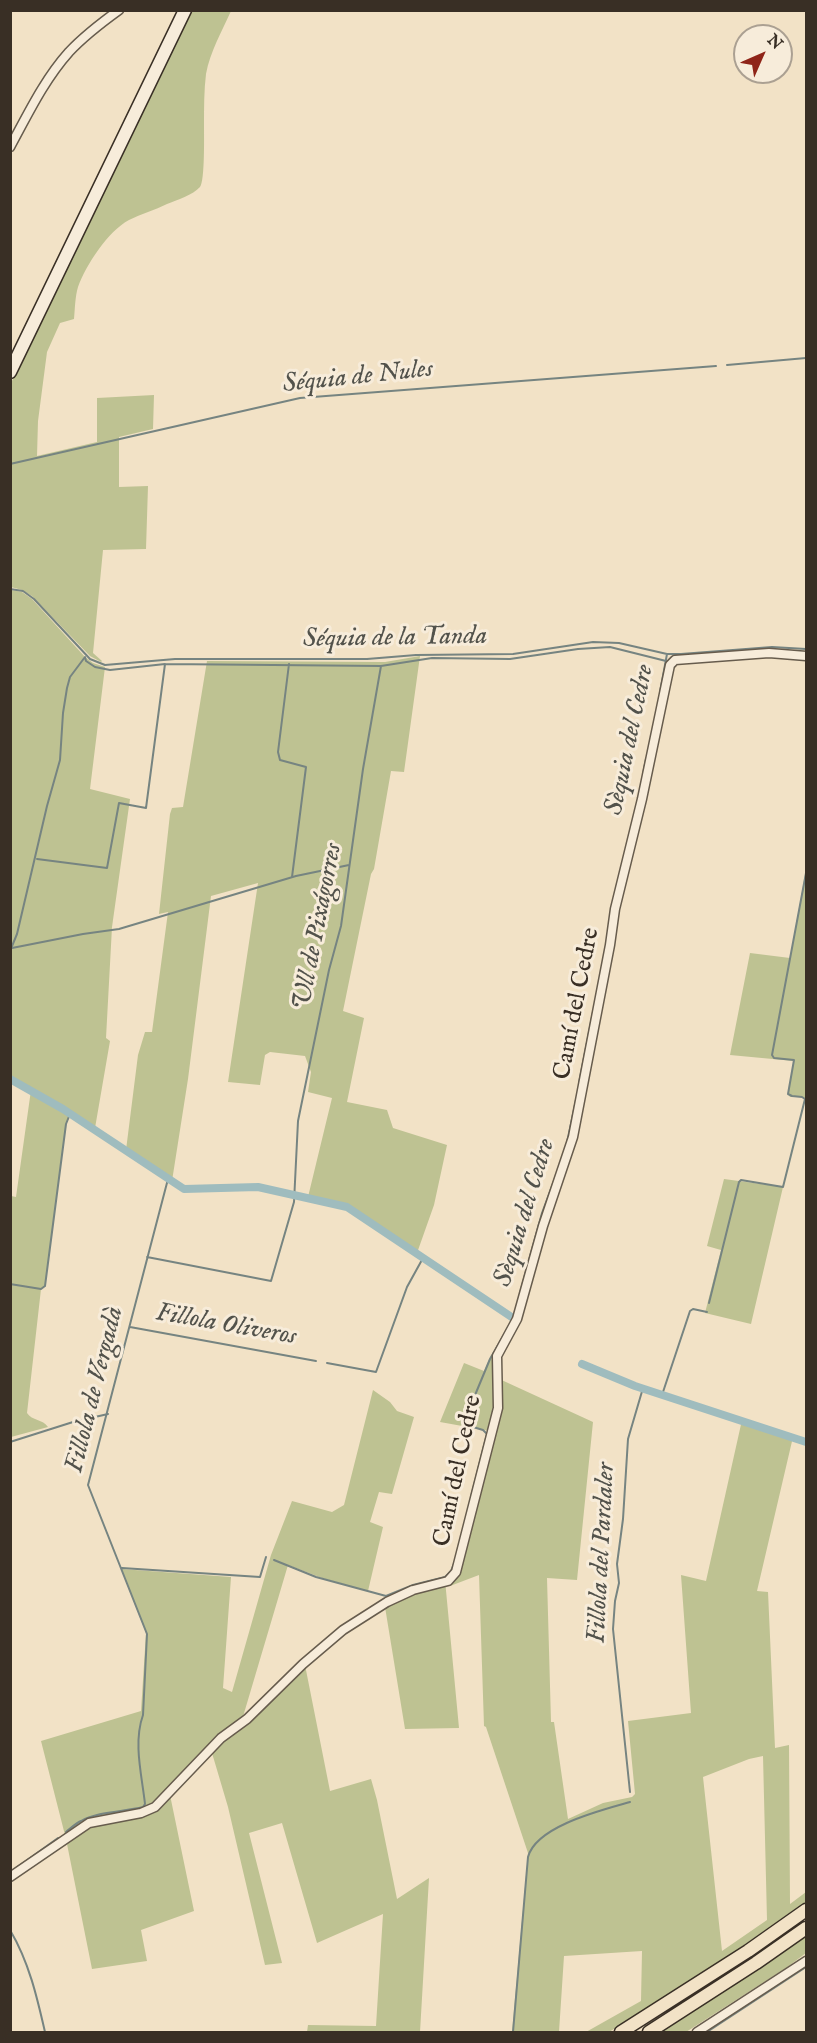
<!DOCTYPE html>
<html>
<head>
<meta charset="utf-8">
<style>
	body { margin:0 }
	#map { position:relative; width:817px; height:2043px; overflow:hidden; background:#f2e2c6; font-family:"IM FELL English",serif }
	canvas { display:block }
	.frame { position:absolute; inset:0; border:12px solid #392f25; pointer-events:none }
	.north { position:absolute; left:733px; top:24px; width:60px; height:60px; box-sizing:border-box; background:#f7ecda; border:2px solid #aba092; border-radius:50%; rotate:45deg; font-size:16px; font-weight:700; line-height:24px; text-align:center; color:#392f25 }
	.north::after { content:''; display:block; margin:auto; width:21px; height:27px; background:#8f2418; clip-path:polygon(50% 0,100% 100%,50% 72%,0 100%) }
</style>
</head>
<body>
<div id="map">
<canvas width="817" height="2043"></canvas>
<div class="frame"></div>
<div class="north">N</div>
</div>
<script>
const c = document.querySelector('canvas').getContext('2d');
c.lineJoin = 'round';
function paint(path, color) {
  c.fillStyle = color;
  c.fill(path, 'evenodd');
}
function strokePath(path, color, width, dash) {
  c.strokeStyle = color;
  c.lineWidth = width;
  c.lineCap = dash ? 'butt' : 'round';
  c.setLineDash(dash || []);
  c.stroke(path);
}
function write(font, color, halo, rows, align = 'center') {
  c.font = font + ' "IM FELL English",serif';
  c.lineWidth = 6;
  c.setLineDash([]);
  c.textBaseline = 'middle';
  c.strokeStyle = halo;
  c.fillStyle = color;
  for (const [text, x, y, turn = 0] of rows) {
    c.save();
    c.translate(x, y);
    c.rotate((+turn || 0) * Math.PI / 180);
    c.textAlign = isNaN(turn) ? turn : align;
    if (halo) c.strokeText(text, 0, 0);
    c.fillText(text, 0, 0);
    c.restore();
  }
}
paint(new Path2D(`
	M191,11H231C222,31 210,52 206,74C204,90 204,108 204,124C204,135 205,181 200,187C193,195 177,200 167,204C155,210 141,214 129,220C108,231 86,265 78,287C75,297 75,309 74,319L60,323L47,352L38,421L37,456L97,442V398L154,395L153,429L119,437V487L148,486L146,549L103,550L93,653L102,661L101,662L90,656L32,596L22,590L11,587L10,385Z
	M11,590L22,592L32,599L85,657L93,663L105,667L90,789L130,799L112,927L106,1038L110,1041L95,1128L71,1113L66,1124L45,1286L41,1289L27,1413C32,1421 43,1419 48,1427L11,1437V1196L16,1197L31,1090L10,1078Z
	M420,656L404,772L391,771L374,869L371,874L343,1011L364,1018L347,1102L387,1110L393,1128L447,1145L434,1205L417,1253L348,1206L308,1197L332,1098L308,1092L311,1072L305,1056L270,1052L265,1055L260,1085L228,1082L258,883L211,896L188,1079L172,1181L126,1150L138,1055L145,1032H152L168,912L159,914L170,814L172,808L183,807L207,661L385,662Z
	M806,869V1099H804L802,1097H790L788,1094L794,1061L730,1055L750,953L790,958Z
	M724,1179L783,1187L751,1324L705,1313L721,1250L707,1246Z
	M491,1355L495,1356V1377L593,1422L577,1580L547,1578L551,1722H554L568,1819L603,1803L632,1797L635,1794L628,1721L691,1713L681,1575L706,1581L742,1420L793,1437L757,1591L768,1592L775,1748L789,1745L790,1904L806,1892V1902L694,1980L609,2032H586L641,2001L642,1951L564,1956L559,2032H512L528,1853L486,1727L484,1726L479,1575L450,1586L490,1431L440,1422L464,1363L484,1371ZM763,1756L767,1920L722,1951L703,1777L749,1759Z
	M373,1390L390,1402L397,1411L414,1417L392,1494L379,1492L370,1522L383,1527L368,1591L322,1578L288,1565L242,1720L170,1795L194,1911L141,1930L147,1961L92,1969L66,1839L41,1741L141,1711L146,1633L121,1569L231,1577L223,1688L232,1692L271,1555L292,1501L332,1512L344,1505Z
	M445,1580L459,1728L405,1729L385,1607Z
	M305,1665L330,1791L371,1779L377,1800L397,1899L429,1878L420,2032H307L308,2025L376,2026L383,1914L317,1943L282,1823L249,1833L282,1963L265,1965L228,1807L212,1753Z
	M806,1935V1953L786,1968L686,2032H658Z`), '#bec292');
strokePath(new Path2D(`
	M727,365L806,358
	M10,464L300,398L716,366
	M10,589L23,591L34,599L90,659L105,665L175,659H367L416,655L513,654L593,642L619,643L667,654H681L772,647L806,649
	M289,664L278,752L280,760L306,767L292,877
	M660,692L667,654
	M643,774L646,759
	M37,859L107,868L119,803L146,808L165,664
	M12,948L83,934L119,929L296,876L349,865
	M10,951L17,934L47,806L60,760L63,713L67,688L70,677L85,657L86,661L95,667L110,670L165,664L381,666L432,658L510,659L578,649L610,647L666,661
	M579,1083L593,1012
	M566,1147L576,1100
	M147,1257L271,1281L294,1202L298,1121L329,970L341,926L363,769L381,666
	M10,1284L41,1289L45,1286L66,1124L70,1114
	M520,1293L542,1213L558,1170
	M709,1303L739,1182L741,1180L783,1187L805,1099L802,1097L792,1096L788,1094L794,1060L774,1058L772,1055L806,873
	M130,1327L316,1361
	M327,1363L376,1372L407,1287L423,1258
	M662,1395L690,1311L693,1309L707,1312
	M10,1442L73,1422L108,1414
	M471,1497L487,1434L483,1430L463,1424L490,1359L513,1319
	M274,1560L316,1577L386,1596L413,1585L445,1577L451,1571L455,1561
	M122,1568L260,1577L266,1557
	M630,1792L613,1629L615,1601L619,1583L617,1564L623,1519L628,1439L643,1388
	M66,1832C71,1828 76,1823 81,1821C99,1811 124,1812 143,1807L145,1804C142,1776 133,1743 143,1715L147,1634L88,1485L168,1179
	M16,1868L58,1838
	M10,1930C29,1962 37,1997 45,2032
	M513,2032L528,1857C536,1826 602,1810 630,1802
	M707,2032L806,1967`), '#768481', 2);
strokePath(new Path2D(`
	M10,1079L63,1109L184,1189L258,1187L347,1207L513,1318
	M582,1364L635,1386L806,1442`), '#9fbcbe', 8);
const street = new Path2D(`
	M10,147C28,114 44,80 69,52C84,36 101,23 119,10
	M10,1877L89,1823L141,1813L155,1807L221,1738L247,1719L303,1664L343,1630L387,1602L413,1590L448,1581L456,1572L498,1408L497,1356L517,1319L543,1226L573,1137L610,945L615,909L642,799L670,665L675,660L769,653L806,656
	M697,2032L806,1961`);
const secondary = new Path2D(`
	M10,372L185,10`);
const primary = new Path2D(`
	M621,2032L748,1951L806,1910
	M649,2032L756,1963L806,1928`);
strokePath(street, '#675c4d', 11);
strokePath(secondary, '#392f25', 15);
strokePath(primary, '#392f25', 15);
strokePath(street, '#f7ecda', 8);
strokePath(secondary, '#f7ecda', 12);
strokePath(primary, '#f2e2c6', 12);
write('24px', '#392f25', '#f7ecda', [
	["Camí del Cedre",578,1004,-79],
	["Camí del Cedre",459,1471,-78]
]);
write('italic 26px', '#52524b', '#f7ecda', [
	["Séquia de Nules",358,378,-6],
	["Séquia de la Tanda",395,639,-1],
	["Sèquia del Cedre",631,740,-78],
	["Ull de Pixágorres",319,927,-79],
	["Sèquia del Cedre",526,1213,-73],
	["Fillola Oliveros",226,1326,10],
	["Fillola de Vergadà",96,1390,-76],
	["Fillola del Pardaler",603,1553,-87]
]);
</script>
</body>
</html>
